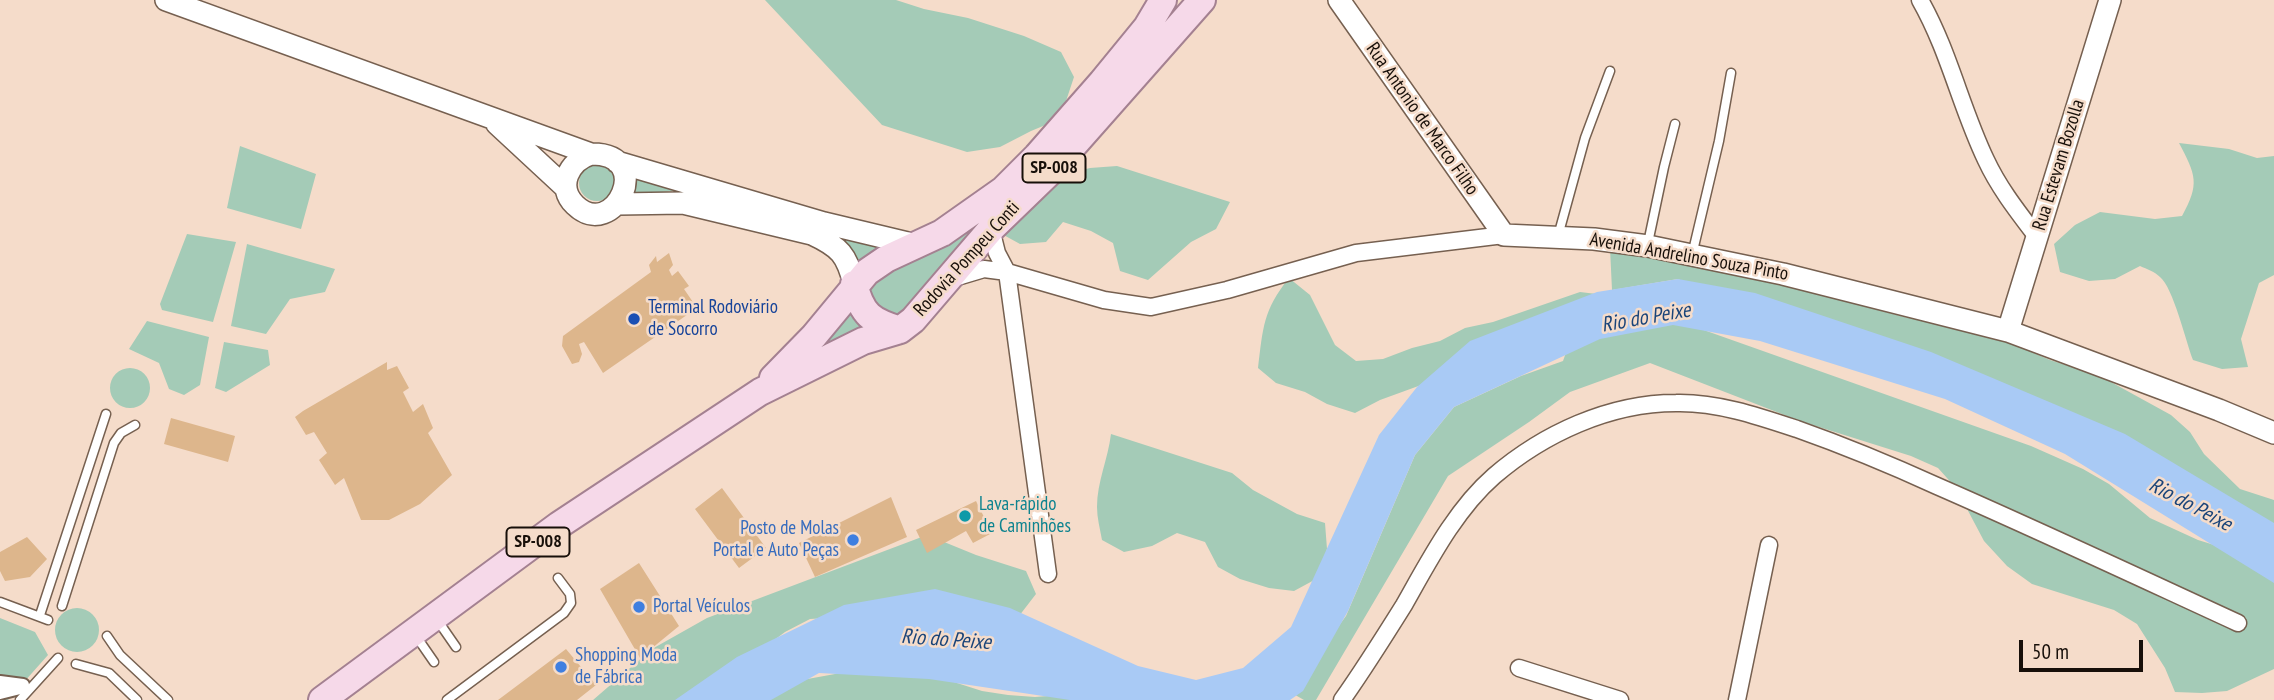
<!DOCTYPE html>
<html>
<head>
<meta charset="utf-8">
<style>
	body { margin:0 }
	#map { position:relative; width:2274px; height:700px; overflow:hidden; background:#f5dcca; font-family:"PT Sans Narrow",sans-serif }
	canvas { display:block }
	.scale { position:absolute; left:2019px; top:640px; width:124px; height:32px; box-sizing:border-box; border:4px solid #170f09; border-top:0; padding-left:9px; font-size:21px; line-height:24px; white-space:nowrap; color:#170f09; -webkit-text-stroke:5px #f5dcca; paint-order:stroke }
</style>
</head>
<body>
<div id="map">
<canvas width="2274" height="700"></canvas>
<div class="scale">50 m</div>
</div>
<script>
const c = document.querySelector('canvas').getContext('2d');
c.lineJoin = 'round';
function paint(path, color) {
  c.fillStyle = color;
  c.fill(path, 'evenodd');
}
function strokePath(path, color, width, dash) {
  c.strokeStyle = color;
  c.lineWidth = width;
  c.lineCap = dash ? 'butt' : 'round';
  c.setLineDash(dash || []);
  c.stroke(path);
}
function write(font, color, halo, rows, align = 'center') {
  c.font = font + ' "PT Sans Narrow",sans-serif';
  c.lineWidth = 5;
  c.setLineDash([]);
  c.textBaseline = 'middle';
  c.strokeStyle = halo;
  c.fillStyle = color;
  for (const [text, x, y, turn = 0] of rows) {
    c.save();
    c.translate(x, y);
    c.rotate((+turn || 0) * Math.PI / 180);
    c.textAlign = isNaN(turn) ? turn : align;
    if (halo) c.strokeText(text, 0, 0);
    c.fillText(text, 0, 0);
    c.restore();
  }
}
paint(new Path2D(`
	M765,0H896L924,9L968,18L1024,36L1061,52L1074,77L1060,119L1031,131L1000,147L967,152L882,125Z
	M2179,143L2229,149L2257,158L2274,156V275L2259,283L2241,339L2248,367L2222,369L2193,360C2186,342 2173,287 2160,277C2155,272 2147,269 2140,266L2115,279L2089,281L2060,272L2054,244L2075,225L2100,212L2155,219L2182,216C2200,184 2196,175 2179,143Z
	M240,146L316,174L301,229L227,208Z
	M579 183a18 18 0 1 1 36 0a18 18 0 1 1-36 0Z
	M1117,166L1230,202L1216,229L1191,242L1148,280L1120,271L1113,243L1091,231L1063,222L1046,242L1020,244L1000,233L1062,175L1090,168Z
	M629,174L701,196L673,191L627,195Z
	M989,216L952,254L901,315C883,317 878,309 869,295L872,284L880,276Z
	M187,234L236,242L213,322L162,310L160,304Z
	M834,234L882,246L861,263L844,242Z
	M247,244L335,269L325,292L290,299L266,334L231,326Z
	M1610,248H1645L1908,318L1931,319L1999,333L2022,348L2050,360L2100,376L2171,415L2190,432L2204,454L2240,489L2274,500V539L1678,279L1612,290Z
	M1289,278L1310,295L1335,345L1356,361L1383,359L1412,348L1440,341L1465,328L1493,322L1580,292L1605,295L1509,353L1380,400L1355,413L1327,404L1305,392L1276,383L1258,368C1263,328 1263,310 1289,278Z
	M850,307L870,333L810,353Z
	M1667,317L2031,446L2083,469L2109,484L2150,518L2198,540L2224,548L2274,575V669L2227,691L2202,693L2175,692L2165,668L2137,624L2114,610L2032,584L2007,566L1984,541L1956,488L1938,468L1911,456L1800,421L1650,363L1570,392L1529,422L1448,476L1316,700H1304L1290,692L1346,616L1415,455L1454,407L1521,376L1563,361L1569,344Z
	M147,321L209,337L200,385L184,395L169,389L159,363L129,349Z
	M224,342L268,350L270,365L226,392L215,388Z
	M110 388a20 20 0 1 1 40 0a20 20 0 1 1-40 0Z
	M1111,434L1232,473L1253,490L1297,514L1325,523L1327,549L1318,578L1294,591L1269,588L1240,579L1218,567L1205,542L1177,533L1152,546L1124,552L1102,540C1100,529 1097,518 1097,507C1097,482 1108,459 1111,434Z
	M927,535L976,555L1026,571L1036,594L1019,616L909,613L810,619L785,632L694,700H593L652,649L707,618Z
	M55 630a22 22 0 1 1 44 0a22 22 0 1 1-44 0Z
	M0,618L35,632L48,655L8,700H0Z
	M846,672L932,675L982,691L1008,695L1035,697L1088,693L1110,700H742L791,682Z`), '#a4cbb7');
paint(new Path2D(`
	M1678,279L1755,293L1931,352L2125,434L2274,523V583L2065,454L1945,399L1760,341L1673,325L1600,339L1454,407L1415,455L1348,611L1303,691L1290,700H1070L929,679L819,673L771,700H675L737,657L844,605L935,589L1010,608L1138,666L1196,680L1243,668L1291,627L1379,435L1417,387L1470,341L1597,292Z`), '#a9caf5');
paint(new Path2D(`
	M669,253L673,265L669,270L672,276L678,271L689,286L684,289L697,308L603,373L584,342L579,344L582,354L579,362L572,364L562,346L563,336L651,272L649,265L656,256L657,262Z
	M387,362V370L397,366L409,388L403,392L413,412L423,404L433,428L428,433L452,475L420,504L389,520H361L344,478L335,485L319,460L327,453L314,432L306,435L295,417L303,411Z
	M171,418L235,436L228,462L164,444Z
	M722,488L766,548L739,568L695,509Z
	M891,497L907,537L815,577L799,543Z
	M976,501L992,533L973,543L966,531L927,553L916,530Z
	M27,537L47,559L30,577L5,581L0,571V552Z
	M639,563L679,626L640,658L600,589Z
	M566,649L596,685L577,700H498Z`), '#ddb68c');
const service = new Path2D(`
	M1558,236L1585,138L1610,71
	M1648,243L1664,167L1675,124
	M1692,255L1719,141L1731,73
	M0,602L48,620
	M62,606L114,443L121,433L135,425
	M40,615L106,414
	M438,621L456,647
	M107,636L120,655L168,700
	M416,636L434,662
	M76,664L109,673L137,700
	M20,700L58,658
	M447,700L564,613L571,603L570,594L558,578`);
const pedestrian = new Path2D(`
	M0,682L23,685
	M0,693L20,688`);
const minor = new Path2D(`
	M1920,0C1949,51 1961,108 1986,160C1999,188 2018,212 2037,237
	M991,229L997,253L1007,272L1048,574
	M954,278L984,269L1007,272L1104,300L1151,307L1227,290L1356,253L1504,235
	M1519,668L1620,700
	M1342,700C1364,669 1384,637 1404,605C1429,561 1455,510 1494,476C1543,434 1609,403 1676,403C1717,402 1758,416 1797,429C1845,446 1891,465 1937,486C2038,530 2138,577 2238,623
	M1737,700L1769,545`);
const tertiary = new Path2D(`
	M166,0L591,154C657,153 614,243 575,205C556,187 569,161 591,154
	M1339,0L1504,235L1594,239L1648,246L1783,274L2008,331L2219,410L2274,433
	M497,124L566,188
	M617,162L824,223L916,245
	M618,204L683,203L812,234C840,247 847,255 854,284
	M2008,331L2110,0`);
const primary = new Path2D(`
	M854,284C862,315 871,321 900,330
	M773,378L814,336L867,272L886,259L942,233L1003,190L1037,156L1102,82L1147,27L1163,0
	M322,700L559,525L760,392L863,341L900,330L913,320L991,229L1050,172L1202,0`);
strokePath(service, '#766050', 11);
strokePath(pedestrian, '#766050', 16);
strokePath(minor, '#766050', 19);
strokePath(tertiary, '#766050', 24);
strokePath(primary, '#a48191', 30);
strokePath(service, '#fff', 8);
strokePath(pedestrian, '#fff', 12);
strokePath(minor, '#fff', 16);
strokePath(tertiary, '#fff', 21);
strokePath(primary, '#f6d9e9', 26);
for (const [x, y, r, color] of [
	[634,319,7,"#1a4fb4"],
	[965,516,7,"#0f9aa8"],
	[853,540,7,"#3f7fe0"],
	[639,607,7,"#3f7fe0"],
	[561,667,7,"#3f7fe0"]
]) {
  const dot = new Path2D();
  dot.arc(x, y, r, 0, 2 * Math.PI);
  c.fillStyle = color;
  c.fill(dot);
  strokePath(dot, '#f5dcca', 2.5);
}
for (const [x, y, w] of [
	[1054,168,63],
	[538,542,63]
]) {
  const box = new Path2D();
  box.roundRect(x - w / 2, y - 14.5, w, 29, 5);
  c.fillStyle = '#f5dcca';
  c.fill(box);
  strokePath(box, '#170f09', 2);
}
write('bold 18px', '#170f09', null, [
	["SP-008",1054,168],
	["SP-008",538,542]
]);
write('19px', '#170f09', '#f5dcca', [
	["Rua Antonio de Marco Filho",1422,119,55],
	["Rua Estevam Bozolla",2059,165,-73],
	["Avenida Andrelino Souza Pinto",1689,257,10],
	["Rodovia Pompeu Conti",967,259,-48]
]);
write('19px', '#164399', '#f5dcca', [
	["Terminal Rodoviário",648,308],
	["de Socorro",648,330]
], 'left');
write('19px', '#0d838f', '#f5dcca', [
	["Lava-rápido",979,505],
	["de Caminhões",979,527]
], 'left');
write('19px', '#366cbe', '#f5dcca', [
	["Posto de Molas",839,529,"right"],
	["Portal e Auto Peças",839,551,"right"],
	["Portal Veículos",653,607],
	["Shopping Moda",575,656],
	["de Fábrica",575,678]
], 'left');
write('italic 21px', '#1a4479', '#f5dcca', [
	["Rio do Peixe",1646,318,-10],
	["Rio do Peixe",2190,505,28],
	["Rio do Peixe",946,640,4]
]);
</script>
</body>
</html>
